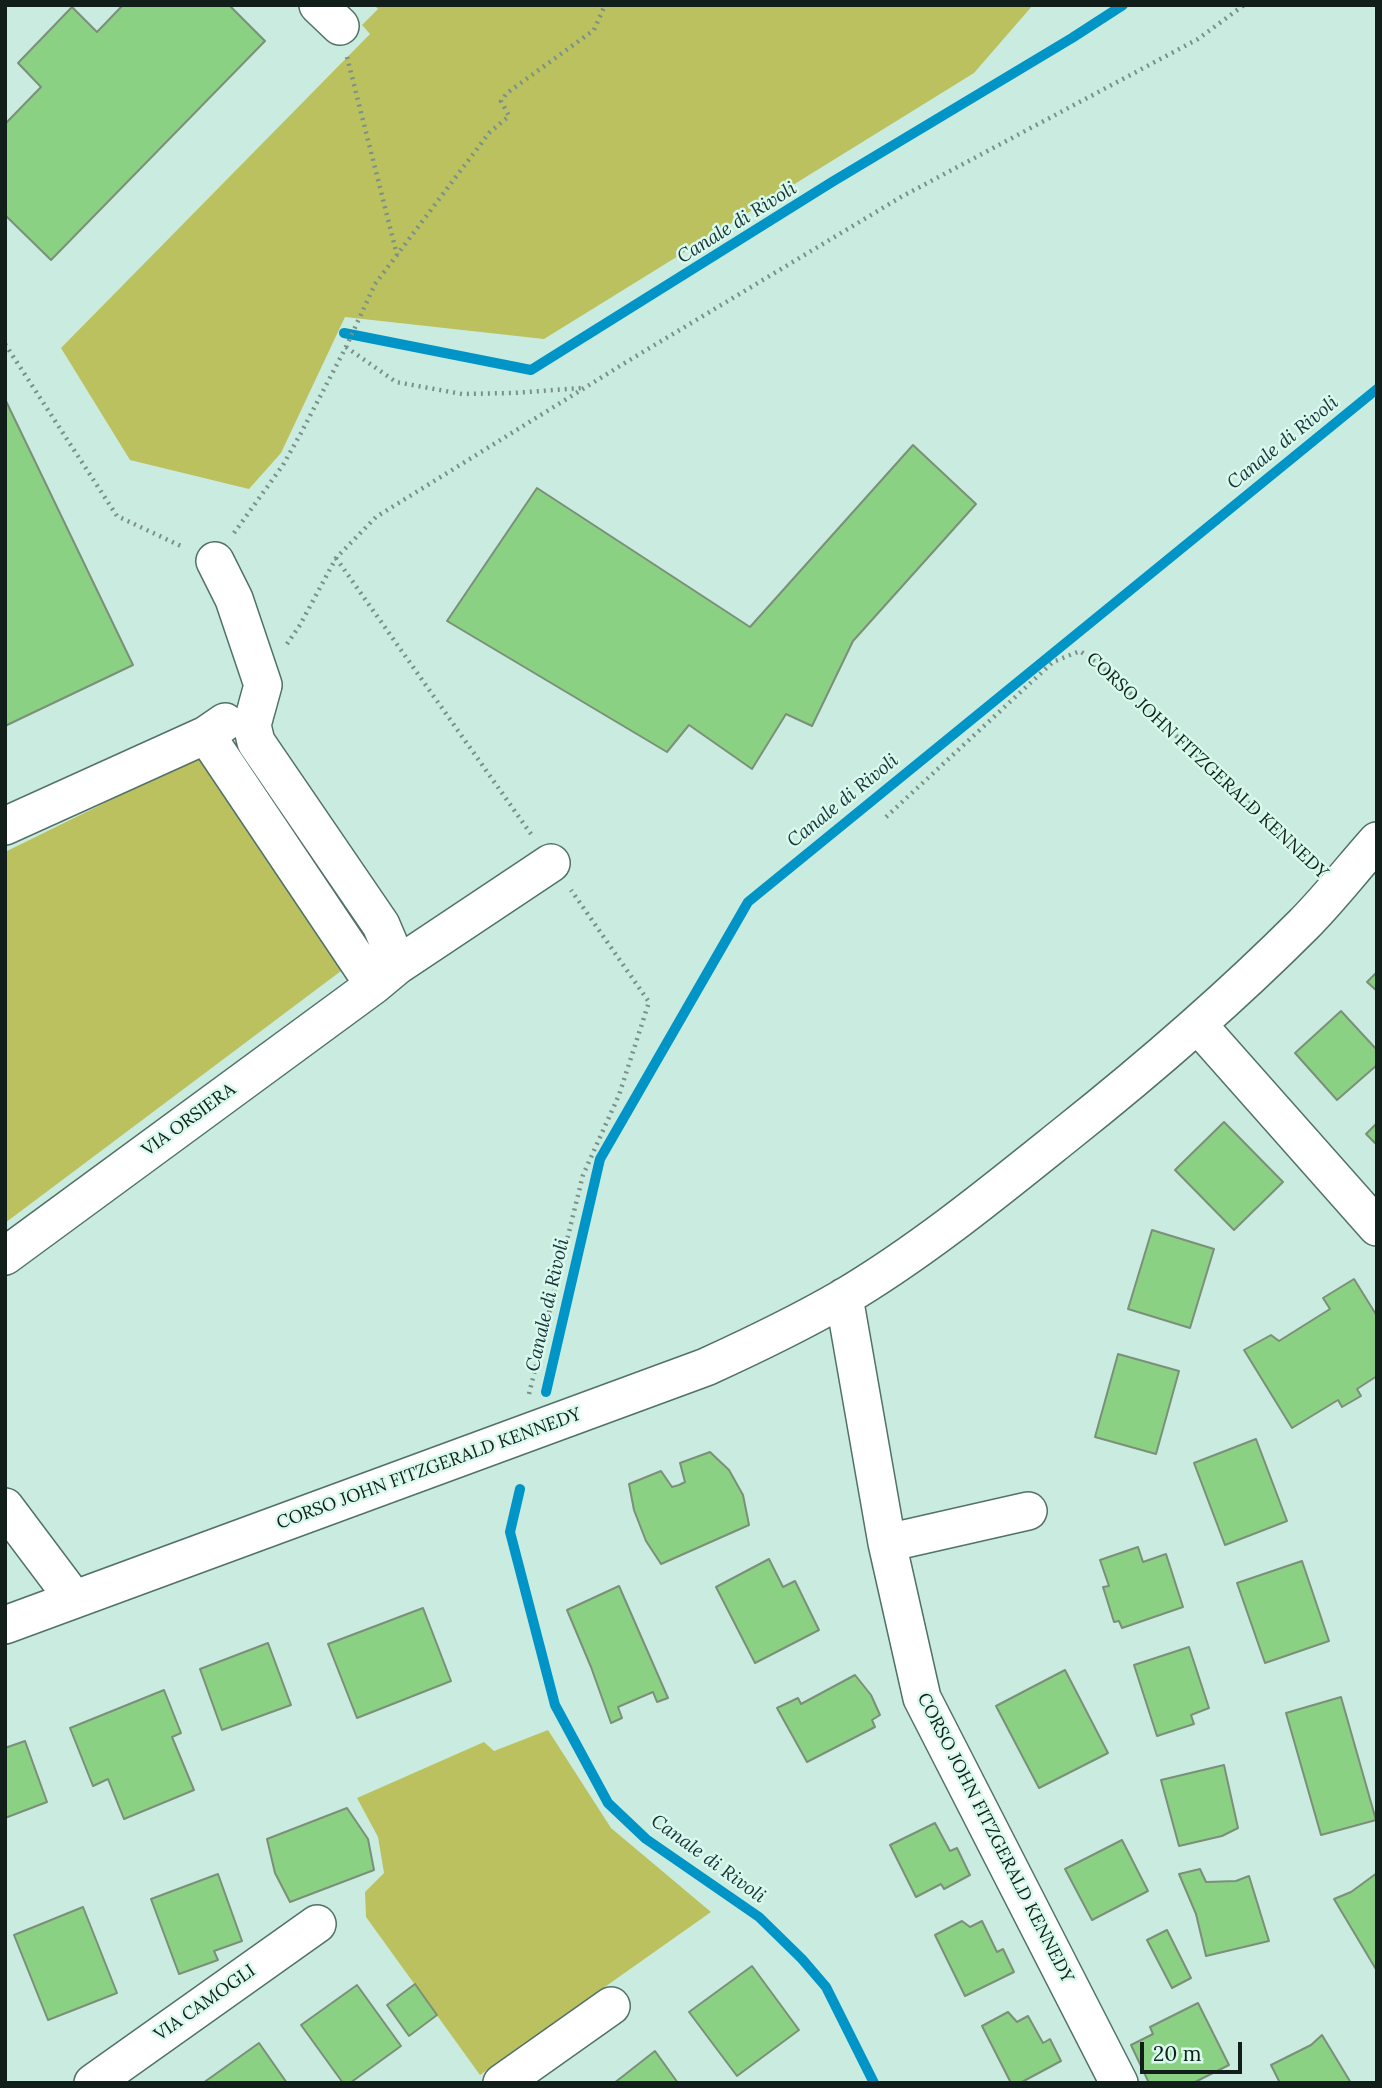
<!DOCTYPE html>
<html>
<head>
<meta charset="utf-8">
<style>
	body { margin:0 }
	#map { position:relative; width:1382px; height:2088px; overflow:hidden; background:#caece0; font-family:Lora,serif }
	canvas { display:block }
	.frame { position:absolute; inset:0; border:7px solid #111e1a; pointer-events:none }
	.scale { position:absolute; left:1140px; top:2042px; width:102px; height:32px; box-sizing:border-box; border:4px solid #111e1a; border-top:0; padding-left:9px; font-size:21px; line-height:24px; white-space:nowrap; color:#111e1a; -webkit-text-stroke:5px #d7faed; paint-order:stroke }
</style>
</head>
<body>
<div id="map">
<canvas width="1382" height="2088"></canvas>
<div class="frame"></div>
<div class="scale">20 m</div>
</div>
<script>
const c = document.querySelector('canvas').getContext('2d');
c.lineJoin = 'round';
function paint(path, color) {
  c.fillStyle = color;
  c.fill(path, 'evenodd');
}
function strokePath(path, color, width, dash) {
  c.strokeStyle = color;
  c.lineWidth = width;
  c.lineCap = dash ? 'butt' : 'round';
  c.setLineDash(dash || []);
  c.stroke(path);
}
function write(font, color, halo, rows, align = 'center') {
  c.font = font + ' Lora,serif';
  c.lineWidth = 5;
  c.setLineDash([]);
  c.textBaseline = 'middle';
  c.strokeStyle = halo;
  c.fillStyle = color;
  for (const [text, x, y, turn = 0] of rows) {
    c.save();
    c.translate(x, y);
    c.rotate((+turn || 0) * Math.PI / 180);
    c.textAlign = isNaN(turn) ? turn : align;
    if (halo) c.strokeText(text, 0, 0);
    c.fillText(text, 0, 0);
    c.restore();
  }
}
paint(new Path2D(`
	M374,5H1033L974,73L544,339L345,317L281,453L249,489L130,460L61,348L370,34L362,25L378,9Z
	M200,756L345,968L5,1223V852Z
	M548,1730L611,1828L711,1912L480,2075L366,1917L365,1892L384,1873L378,1837L357,1798L484,1742L494,1751Z`), '#bbc15e');
strokePath(new Path2D(`
	M344,333L531,370L832,182L1072,38L1123,5
	M546,1392L600,1159L748,902L1377,389
	M520,1489L510,1532L555,1705L608,1803L646,1839L759,1917L802,1959L826,1987L874,2083`), '#0094c7', 10);
const building = new Path2D(`
	M123,5H229L265,41L51,260L5,215V124L41,87L18,63L72,7L97,32Z
	M5,399L133,665L5,726Z
	M913,445L976,504L853,641L812,726L786,714L752,769L689,725L667,752L447,621L537,488L750,627Z
	M1377,972V991L1367,982Z
	M1341,1011L1377,1050V1065L1337,1100L1295,1053Z
	M1224,1122L1283,1182L1234,1230L1175,1170Z
	M1377,1123V1145L1366,1134Z
	M1152,1230L1214,1249L1190,1328L1128,1309Z
	M1354,1279L1377,1316V1376L1357,1389L1361,1396L1342,1407L1338,1400L1292,1428L1244,1350L1271,1335L1279,1341L1330,1309L1323,1298Z
	M1118,1354L1179,1371L1156,1454L1095,1437Z
	M1256,1439L1287,1521L1225,1545L1194,1463Z
	M710,1452L729,1470L743,1495L749,1525L661,1564L646,1541L634,1510L629,1484L661,1471L672,1487L679,1485L685,1482L680,1463Z
	M1138,1547L1143,1562L1166,1554L1183,1607L1122,1628L1119,1621L1114,1622L1103,1587L1109,1586L1100,1560Z
	M769,1559L783,1587L795,1581L819,1630L755,1663L716,1587Z
	M1302,1561L1329,1641L1265,1663L1237,1583Z
	M619,1586L668,1698L657,1702L653,1692L618,1707L622,1718L611,1723L591,1667L567,1610Z
	M423,1608L451,1681L357,1718L328,1644Z
	M268,1643L291,1705L222,1730L200,1669Z
	M1189,1647L1209,1708L1191,1715L1194,1724L1157,1736L1134,1665Z
	M1065,1670L1108,1753L1039,1788L996,1706Z
	M855,1675L871,1695L880,1715L872,1720L875,1727L807,1762L777,1708L798,1698L801,1704Z
	M164,1690L181,1733L172,1737L194,1790L124,1819L108,1779L93,1786L70,1728Z
	M1341,1697L1376,1820L1321,1835L1286,1713Z
	M25,1741L47,1802L5,1818V1748Z
	M1224,1765L1238,1828L1222,1836L1179,1846L1161,1780Z
	M347,1808L368,1839L374,1870L290,1902L275,1873L267,1839Z
	M935,1823L950,1851L957,1848L970,1875L944,1889L941,1884L916,1897L890,1845Z
	M1122,1840L1148,1891L1092,1920L1065,1869Z
	M1200,1869L1206,1882L1236,1881L1249,1876L1269,1941L1206,1956L1196,1914L1179,1874Z
	M1377,1873V1971L1334,1899L1351,1892Z
	M218,1874L242,1941L214,1951L218,1960L179,1974L151,1899Z
	M83,1907L117,1993L48,2020L14,1935Z
	M962,1921L970,1927L982,1921L997,1952L1003,1949L1014,1972L965,1996L935,1935Z
	M1167,1930L1191,1978L1172,1988L1147,1940Z
	M752,1966L799,2030L737,2076L689,2012Z
	M415,1984L437,2015L409,2036L387,2005Z
	M357,1985L401,2046L350,2083H343L301,2025Z
	M1198,2003L1229,2065L1193,2083H1149L1131,2045L1153,2034L1150,2027Z
	M1008,2012L1017,2022L1028,2016L1043,2043L1050,2039L1061,2061L1020,2083H1011L982,2026Z
	M1322,2035L1351,2083H1280L1271,2065L1311,2045Z
	M259,2043L287,2083H203Z
	M655,2051L678,2083H614L618,2080Z`);
paint(building, '#8bd183');
strokePath(building, '#7b8f79', 2);
const minor = new Path2D(`
	M318,5L340,26
	M215,561L234,599L263,685L252,725L256,742L381,925L398,965
	M206,735L374,985
	M5,826L206,735L225,722
	M1198,1025L1377,1227
	M5,1256L374,985L398,965L551,863
	M844,1297L887,1543L922,1698L1119,2083
	M5,1507L74,1599
	M887,1543L1028,1511
	M5,1625L706,1367C752,1346 798,1324 843,1298C922,1251 994,1192 1065,1135C1148,1069 1228,1000 1303,925C1329,899 1352,869 1377,841
	M93,2083L317,1924
	M502,2083L611,2006`);
strokePath(minor, '#527167', 40);
strokePath(new Path2D(`
	M347,57L397,255
	M5,344L117,516L183,547
	M346,347L396,382L462,394L514,393L581,388
	M234,533L283,465L301,433L346,347L375,284L489,133L509,116L501,101L507,93L594,30L605,5
	M336,558L531,834
	M287,644L300,625L336,558L376,517L628,361L901,197L1198,39L1244,5
	M886,817L1053,662L1080,651L1101,666L1313,863
	M529,1394L583,1175L619,1095L649,1002L571,890`), '#799189', 4.5, [2, 5]);
strokePath(minor, '#fff', 37);
write('18px', '#111e1a', '#d7faed', [
	["CORSO JOHN FITZGERALD KENNEDY",1207,766,43],
	["VIA ORSIERA",189,1120,-36],
	["CORSO JOHN FITZGERALD KENNEDY",429,1469,-20],
	["CORSO JOHN FITZGERALD KENNEDY",995,1838,63],
	["VIA CAMOGLI",205,2003,-35]
]);
write('italic 19px', '#1c303a', '#d7faed', [
	["Canale di Rivoli",737,223,-32],
	["Canale di Rivoli",1283,443,-39],
	["Canale di Rivoli",843,801,-39],
	["Canale di Rivoli",548,1305,-77],
	["Canale di Rivoli",708,1859,36]
]);
</script>
</body>
</html>
